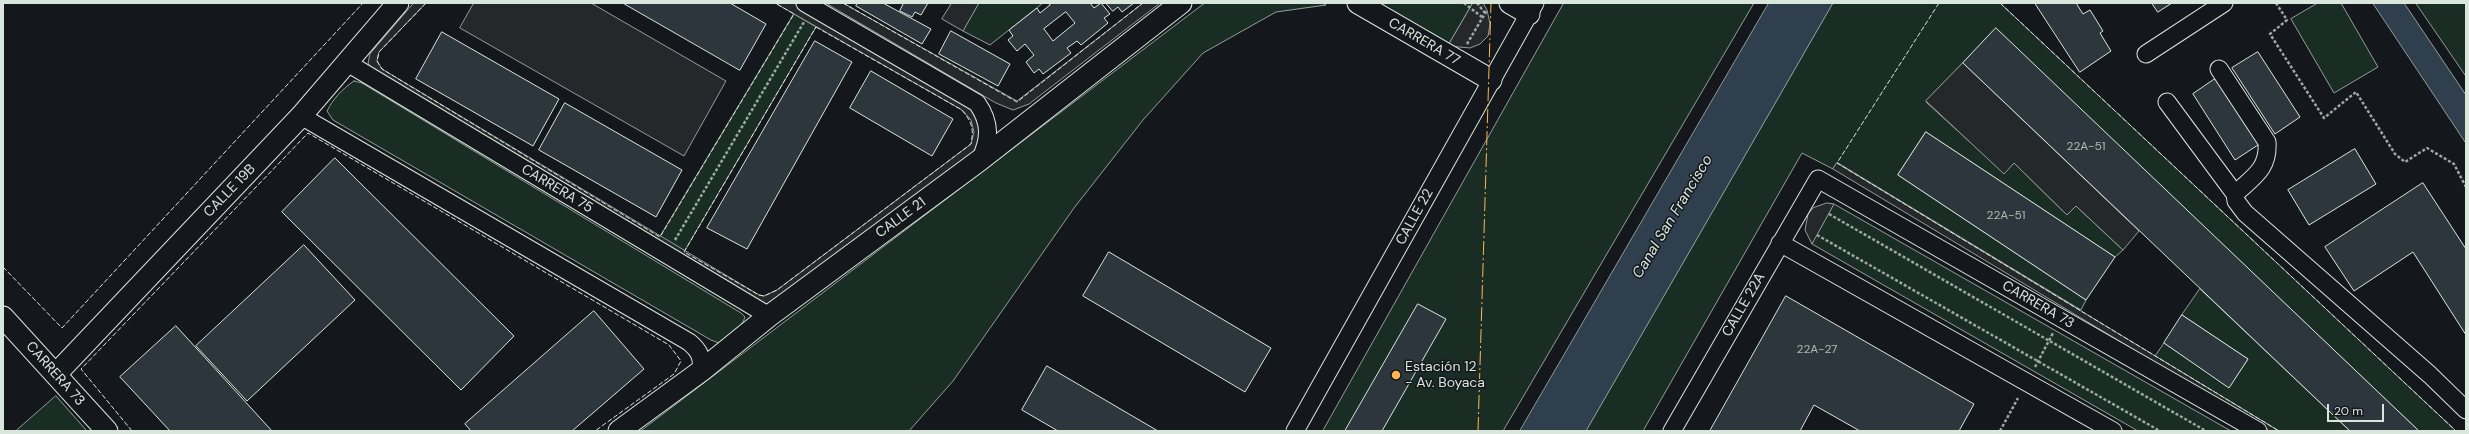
<!DOCTYPE html>
<html>
<head>
<meta charset="utf-8">
<style>
	body { margin:0 }
	#map { position:relative; width:2469px; height:434px; overflow:hidden; background:#14181c; font-family:"DM Sans",sans-serif }
	canvas { display:block }
	.frame { position:absolute; inset:0; border:4px solid #d8e6dc; pointer-events:none }
	.scale { position:absolute; left:2327px; top:404px; width:57px; height:18px; box-sizing:border-box; border:2px solid #d8e6dc; border-top:0; padding-left:5px; font-size:12px; line-height:14px; white-space:nowrap; color:#d8e6dc; -webkit-text-stroke:3px #14181c; paint-order:stroke }
</style>
</head>
<body>
<div id="map">
<canvas width="2469" height="434"></canvas>
<div class="frame"></div>
<div class="scale">20 m</div>
</div>
<script>
const c = document.querySelector('canvas').getContext('2d');
c.lineJoin = 'round';
function paint(path, color) {
  c.fillStyle = color;
  c.fill(path, 'evenodd');
}
function strokePath(path, color, width, dash) {
  c.strokeStyle = color;
  c.lineWidth = width;
  c.lineCap = dash ? 'butt' : 'round';
  c.setLineDash(dash || []);
  c.stroke(path);
}
function write(font, color, halo, rows, align = 'center') {
  c.font = font + ' "DM Sans",sans-serif';
  c.lineWidth = 3;
  c.setLineDash([]);
  c.textBaseline = 'middle';
  c.strokeStyle = halo;
  c.fillStyle = color;
  for (const [text, x, y, turn = 0] of rows) {
    c.save();
    c.translate(x, y);
    c.rotate((+turn || 0) * Math.PI / 180);
    c.textAlign = isNaN(turn) ? turn : align;
    if (halo) c.strokeText(text, 0, 0);
    c.fillText(text, 0, 0);
    c.restore();
  }
}
const green = new Path2D(`
	M979,3H1043L990,45L963,31Z
	M1205,3H1322L1326,5L1276,12L1203,53L1143,120L1074,208L953,381L909,431H641Z
	M1376,3H1473L1448,46Z
	M1564,3H1754L1503,431H1323Z
	M1833,3H2000L2456,431H2419L1996,29L1926,102L2004,173L2014,163L2067,215L2076,206L2123,250L2115,257L1926,132L1898,175L2086,300L2081,310L1838,163L1833,169L1802,153L1643,431H1586Z
	M2318,3H2341L2378,67L2334,93L2291,19Z
	M2416,3H2466V76Z
	M794,14L816,27L684,252L660,237Z
	M354,81L362,83L741,313L745,317C742,328 729,338 719,343L711,340L333,120L327,111C333,99 342,89 354,81Z
	M1834,204L2231,431H2138L1812,244Z
	M2200,289L2350,431H2279L2155,356L2164,343L2229,387L2248,359L2182,315Z
	M56,396L87,431H16Z`);
paint(green, '#1a2d24');
strokePath(green, '#939e99', 1);
const parking = new Path2D(`
	M414,3H426L379,52L377,61L382,69L759,295L764,296L777,290L971,144L974,132L971,120L962,110L775,3H794L964,102L975,113L981,133L973,154L771,303L765,304L372,69L368,63L370,54Z
	M474,3H591L726,81L684,156L460,28Z
	M826,3H843L1017,101L1143,3H1160L1029,104L1013,110L996,103Z
	M952,3H979L963,31L942,19Z
	M1473,3H1483L1487,10L1490,24L1488,36L1480,44L1470,48L1448,46Z
	M1963,63L2139,231L2123,250L2076,206L2067,215L2014,163L2004,174L1926,101Z
	M1837,163L2279,431H2269L1833,169Z
	M1827,203L1834,204L1812,244L1805,230L1808,214L1813,208Z`);
paint(parking, '#24282b');
strokePath(parking, '#939e99', 1);
const water = new Path2D(`
	M1769,3H1833L1586,431H1520Z
	M2373,3H2404L2466,95V143Z`);
paint(water, '#2f3f4d');
strokePath(water, '#939e99', 1);
const building = new Path2D(`
	M623,3H730L766,24L740,70Z
	M858,3H883L931,29L922,44L856,6Z
	M904,3H928L921,15L915,12L912,17L900,11Z
	M1048,3H1090L1094,8L1101,3L1110,14L1104,18L1108,23L1081,45L1077,41L1067,48L1071,53L1043,74L1039,69L1034,73L1026,62L1034,55L1025,44L1017,51L1008,40L1013,36L1009,30L1037,8L1040,13L1050,5ZM1066,12L1075,23L1053,41L1044,29Z
	M1106,3H1134L1122,12L1118,7L1113,11Z
	M2035,3H2076L2083,14L2090,10L2103,31L2100,33L2111,51L2080,72Z
	M2152,3H2172L2158,12Z
	M1996,28L2419,431H2350L1963,63Z
	M951,31L1010,64L998,86L939,54Z
	M442,32L559,99L533,146L416,79Z
	M815,41L852,62L747,249L707,228Z
	M2258,52L2300,117L2275,134L2232,68Z
	M871,71L953,119L932,156L850,108Z
	M2218,77L2261,143L2235,160L2193,94Z
	M565,103L682,170L656,217L539,150Z
	M1926,132L2115,257L2086,300L1898,175Z
	M2355,149L2376,184L2309,225L2288,190Z
	M335,158L514,336L461,390L282,212Z
	M2423,183L2466,249V335L2413,252L2354,291L2325,247Z
	M304,245L355,300L247,401L196,346Z
	M1109,252L1271,348L1245,392L1083,296Z
	M1786,296L1974,404L1959,431H1860L1814,405L1800,431H1710Z
	M1418,304L1446,319L1382,431H1345Z
	M594,311L644,369L572,431H471L465,424Z
	M2182,315L2248,359L2229,388L2164,343Z
	M176,326L272,431H170L120,377Z
	M1047,366L1158,431H1058L1022,410Z`);
paint(building, '#2c363c');
strokePath(building, '#d8e6dc', 1);
const minor = new Path2D(`
	M805,3L977,103C991,123 990,139 980,160
	M2146,54L2224,3
	M346,62L769,316
	M2219,69L2267,142C2269,169 2253,177 2235,194L2236,201L2245,213L2430,375L2466,410
	M2167,102L2235,194
	M301,116L689,342C699,350 703,358 701,371
	M1780,243L2113,431
	M1295,431L1535,3
	M1672,431L1818,179L2258,431`);
const tertiary = new Path2D(`
	M1358,3L1491,80
	M1510,3L1529,14
	M3,317L107,431
	M56,374L301,116L398,3
	M619,431L701,371L769,316L980,160L1181,3`);
strokePath(minor, '#d8e6dc', 19);
strokePath(tertiary, '#d8e6dc', 23);
strokePath(new Path2D(`
	M1464,3L1482,17
	M1477,3L1485,13
	M2276,3L2287,20L2270,34L2324,118L2356,92L2395,154L2405,162L2427,148L2454,164L2466,187
	M1467,44L1487,10
	M1829,214L2206,431
	M1817,235L2160,431
	M675,240L804,22
	M2035,367L2053,333
	M2000,431L2018,398`), '#9da8a2', 2.5, [3, 2]);
strokePath(minor, '#14181c', 17);
strokePath(tertiary, '#14181c', 21);
strokePath(new Path2D(`
	M426,3L379,52L377,61L382,69L660,237L794,14L775,3
	M843,3L1017,102L1143,3
	M1939,3L1837,163L2279,431
	M2000,3L2456,431
	M816,27L962,110C972,122 974,129 971,144L777,290L764,296L759,295L684,252Z
	M3,267L62,328L363,3
	M132,431L81,369L308,133L669,345L681,361L674,374L595,431`), '#d8e6dc', 1, [5, 2]);
strokePath(new Path2D(`
	M1478,431L1491,3`), '#ffb74d', 1, [14, 3, 2, 3]);
for (const [x, y, r, color] of [
	[1396,375,5,"#ffb74d"]
]) {
  const dot = new Path2D();
  dot.arc(x, y, r, 0, 2 * Math.PI);
  c.fillStyle = color;
  c.fill(dot);
  strokePath(dot, '#14181c', 1.5);
}
write('12px', '#adbab4', null, [
	["22A-51",2086,147],
	["22A-51",2006,216],
	["22A-27",1817,350]
]);
write('14px', '#d8e6dc', '#14181c', [
	["CARRERA 77",1424,42,30],
	["CARRERA 75",557,189,31],
	["CALLE 19B",230,191,-46],
	["CALLE 22",1415,217,-61],
	["CALLE 21",901,218,-36],
	["CALLE 22A",1744,305,-60],
	["CARRERA 73",2038,305,30],
	["CARRERA 73",55,374,48]
]);
write('14px', '#d8e6dc', '#14181c', [
	["Estación 12",1405,367],
	["- Av. Boyaca",1405,383]
], 'left');
write('italic 15px', '#d8e6dc', '#14181c', [
	["Canal San Francisco",1673,217,-59]
]);
</script>
</body>
</html>
